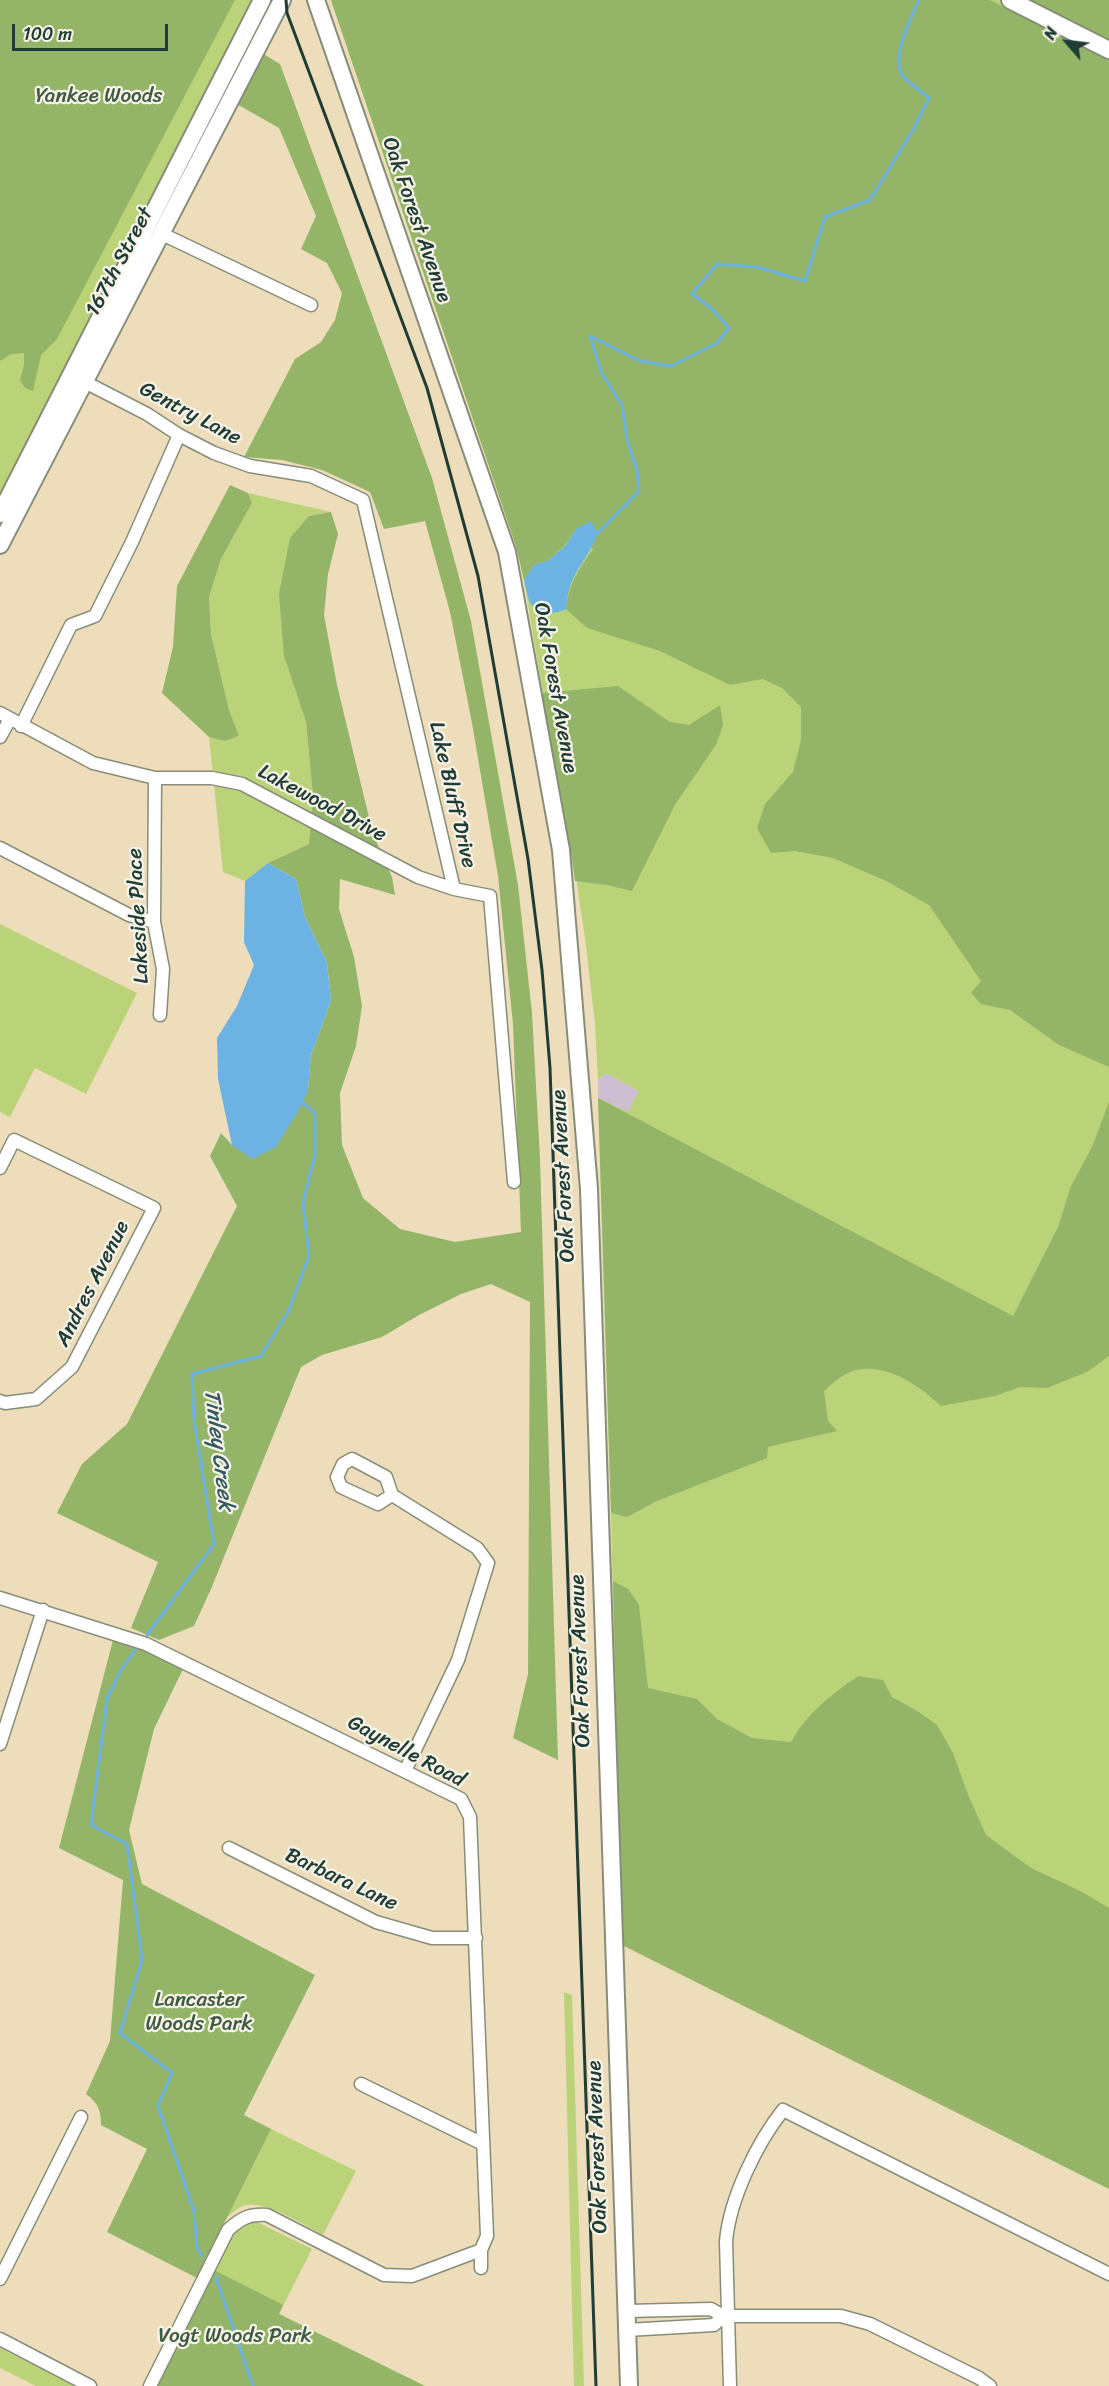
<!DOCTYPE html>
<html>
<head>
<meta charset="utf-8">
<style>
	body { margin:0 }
	#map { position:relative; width:1109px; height:2386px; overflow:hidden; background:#edddbb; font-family:Sriracha,sans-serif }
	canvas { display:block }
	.north { position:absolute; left:1037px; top:12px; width:60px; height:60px; -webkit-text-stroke:4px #f7f3e8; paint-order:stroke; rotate:298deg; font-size:16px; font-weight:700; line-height:24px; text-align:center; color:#1f3d34 }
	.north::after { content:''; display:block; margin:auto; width:21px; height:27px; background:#1f3d34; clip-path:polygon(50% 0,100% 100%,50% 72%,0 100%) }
	.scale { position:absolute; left:12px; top:24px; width:156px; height:27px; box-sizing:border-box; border:3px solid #1f3d34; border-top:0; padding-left:8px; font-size:18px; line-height:21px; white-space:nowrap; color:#1f3d34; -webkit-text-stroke:4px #f7f3e8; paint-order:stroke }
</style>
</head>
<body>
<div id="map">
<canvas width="1109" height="2386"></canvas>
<div class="north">N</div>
<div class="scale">100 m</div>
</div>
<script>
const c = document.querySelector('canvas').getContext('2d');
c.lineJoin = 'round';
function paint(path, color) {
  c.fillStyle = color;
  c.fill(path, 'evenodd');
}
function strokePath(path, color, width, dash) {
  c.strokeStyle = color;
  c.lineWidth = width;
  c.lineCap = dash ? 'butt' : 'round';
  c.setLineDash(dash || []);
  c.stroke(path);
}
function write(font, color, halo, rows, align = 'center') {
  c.font = font + ' Sriracha,sans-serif';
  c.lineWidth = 4.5;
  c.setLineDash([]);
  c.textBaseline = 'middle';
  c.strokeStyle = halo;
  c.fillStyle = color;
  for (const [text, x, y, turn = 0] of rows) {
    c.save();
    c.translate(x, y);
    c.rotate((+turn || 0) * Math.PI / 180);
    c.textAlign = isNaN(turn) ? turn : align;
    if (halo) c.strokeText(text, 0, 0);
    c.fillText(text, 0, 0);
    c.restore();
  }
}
paint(new Path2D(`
	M606,1073L639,1091L628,1113L598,1098V1079Z`), '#cebed2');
paint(new Path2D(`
	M0,0H255L0,504Z
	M331,0H1109V2175L620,1923L611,1513L598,1098L628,1112L639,1091L606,1073L598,1079L595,1024L586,946L570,836L557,781L524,580L516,546Z
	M248,493L331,512L309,516L284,656L306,722L313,796L309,844L268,863L245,881L223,872L209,737L225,741L239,736L229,710L211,634L209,597L221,559L252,503Z
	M0,924L137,993L86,1094L35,1068L10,1117L0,1112Z
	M564,1992L572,1995L584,2386H574Z
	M271,2129L356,2171L323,2235C303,2225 265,2199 243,2206C237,2208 232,2214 227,2217Z
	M245,2222H257L312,2249L279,2314L425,2386H156L233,2232Z
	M0,2348L76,2386H36L0,2368Z`), '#bbd378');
paint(new Path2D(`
	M0,0H235L57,339L41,355L33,391L25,388L20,380L24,365V353L11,354L0,361Z
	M331,0H990L1109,59V1067L1059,1045L1010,1010L981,1004L971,993L981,981L929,905L886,881L833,858L795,851L771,853L757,828L765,804L793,772L801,740V707L782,688L763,679L730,685L660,651L587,628L566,609C569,583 578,571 593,549L576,529L566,544L547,561L534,565L524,580L516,546Z
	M1031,0H1109V39Z
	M262,53L280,64L432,478L471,621L518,885L532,1013L540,1159L558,1760L513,1738L528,1674L530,1302L491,1284L461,1294L419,1315L382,1337L322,1355L301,1367L211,1589L194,1626L159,1640L131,1628L158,1562L57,1513L82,1464L127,1424L237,1206L210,1156L221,1133L232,1145L308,1089L311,1055L331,1001L327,963L305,917L296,879L268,863L309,844L313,796L306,722L284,656L279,594L290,538L309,516L331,512L338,534L328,574L324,615L337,685L373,834L392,877L395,895L340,879L339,909L354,957L362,1006L356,1046L340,1093L342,1145L363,1198L400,1229L455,1242L521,1232L513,1024L498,876L472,723L450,612L425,521L384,529L370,492L322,470L282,460L244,457L295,359L321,342L335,320L342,293L327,263L301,249L316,216L279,128L235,103Z
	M230,485L248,493L252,503L221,559L209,597L211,634L229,710L239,736L225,741L209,737L162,693L173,647L177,586Z
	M618,686L670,722L689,725L720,705L723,725L716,745L676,803L632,891L607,885L575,881C567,818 552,755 541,693Z
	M598,1098L1013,1316L1058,1227L1071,1186L1092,1147L1109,1102V1356L1087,1372L1047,1388L1020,1387L995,1396L941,1406C919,1385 879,1357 846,1374C838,1378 831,1385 824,1391L828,1421L837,1431L768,1447L767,1458L657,1501L627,1517L611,1513Z
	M613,1581L628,1589L639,1605L648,1688L697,1699L717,1719L752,1738L791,1742C807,1713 832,1694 858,1676L883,1680L892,1697L919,1712L937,1725L953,1753L969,1797L986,1835L1031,1868L1082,1892L1109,1908V2189L622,1945Z
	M113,1640L134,1646L183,1669L154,1729L129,1830L142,1884L315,1975L244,2115L271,2129L197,2278L107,2232L147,2149L101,2125C101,2110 98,2103 86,2094L110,2041L123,1880L59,1848Z
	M214,2270L283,2305L279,2314L425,2386H156Z`), '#94b568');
paint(new Path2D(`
	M591,521L598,533C591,554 574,570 569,590C567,596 567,603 566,609C555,615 539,615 531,604C527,598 526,587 524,580L534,565L547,561L566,545L576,529Z
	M268,863L296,879L305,917L327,963L331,1001L311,1055L308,1089L303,1103L276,1147L252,1159L232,1145L218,1079L217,1038L237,1006L254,965L244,942L245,881Z`), '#6cb3e3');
strokePath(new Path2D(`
	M598,533L639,491L637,471L627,440L622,405L602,374L590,336L640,361L671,366L717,343L729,328L711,308L692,294L717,264L757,267L805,281L825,217L870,200L913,130L929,98C921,91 909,84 903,76C890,59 911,18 919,0
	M147,1635L214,1544L194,1420L192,1374L261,1356L288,1312L309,1256L303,1203L315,1155V1113L303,1103
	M136,1649L121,1670L107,1699L91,1825L127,1844L142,1960L120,2033L172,2073L158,2106L194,2211L197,2248L202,2256
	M216,2277L253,2386`), '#6cb3e3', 3);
const street = new Path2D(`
	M160,233L311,305
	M77,378L147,414L179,435L214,453L250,466L311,476L363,500L454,889
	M0,713L93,763L155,778H212L242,784L418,877L454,889L490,896L514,1182
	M21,726L71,625L95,616L132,542L179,435
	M0,737L10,719
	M155,778L154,922L163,969L160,1015
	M0,848L129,915L154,922
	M0,1168L14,1140L154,1208L72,1367L36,1399L5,1403L0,1401
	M392,1495L378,1504L341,1487L337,1477L343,1464L352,1459L386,1477L392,1495L477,1548L488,1563L458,1660L405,1771
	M0,1598L146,1644L461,1799L470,1817L487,2236L481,2250V2268
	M0,1744L43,1610
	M229,1848L376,1922L432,1938H476
	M361,2084L483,2144
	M0,2279L81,2117
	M627,2311L711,2309L723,2316H841L870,2324L979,2378L990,2386
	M627,2330L714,2325L723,2316
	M0,2339L90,2386
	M150,2386L228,2230C241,2218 249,2214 267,2215L384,2275L412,2276L481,2250
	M730,2386L726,2241C730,2198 757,2143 783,2110L1109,2274`);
const secondary = new Path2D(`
	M316,0L507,552L561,850L589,1189L629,2386
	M1010,0L1109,50
	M0,514L262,0
	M0,545L282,0`);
strokePath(street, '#868d78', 15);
strokePath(secondary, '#868d78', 20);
strokePath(street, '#fff', 12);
strokePath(secondary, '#fff', 16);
strokePath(new Path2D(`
	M286,0L287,13L427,388L478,576L528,859L542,970L550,1068L596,2386`), '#1f3d34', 3);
write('21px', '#3e5b42', '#f7f3e8', [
	["Yankee Woods",99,97],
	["Lancaster",199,2001],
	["Woods Park",199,2025],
	["Vogt Woods Park",235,2337]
]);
write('21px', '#1f3d34', '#f7f3e8', [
	["Oak Forest Avenue",416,220,71],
	["167th Street",120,262,-62],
	["Gentry Lane",190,414,28],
	["Oak Forest Avenue",555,688,80],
	["Lake Bluff Drive",452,795,77],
	["Lakewood Drive",322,804,28],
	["Lakeside Place",139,916,-93],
	["Oak Forest Avenue",564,1176,-93],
	["Andres Avenue",93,1284,-63],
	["Oak Forest Avenue",581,1661,-92],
	["Gaynelle Road",406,1752,28],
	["Barbara Lane",341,1880,25],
	["Oak Forest Avenue",598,2147,-92]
]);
write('italic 22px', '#325a60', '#f7f3e8', [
	["Tinley Creek",218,1450,83]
]);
</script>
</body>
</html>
